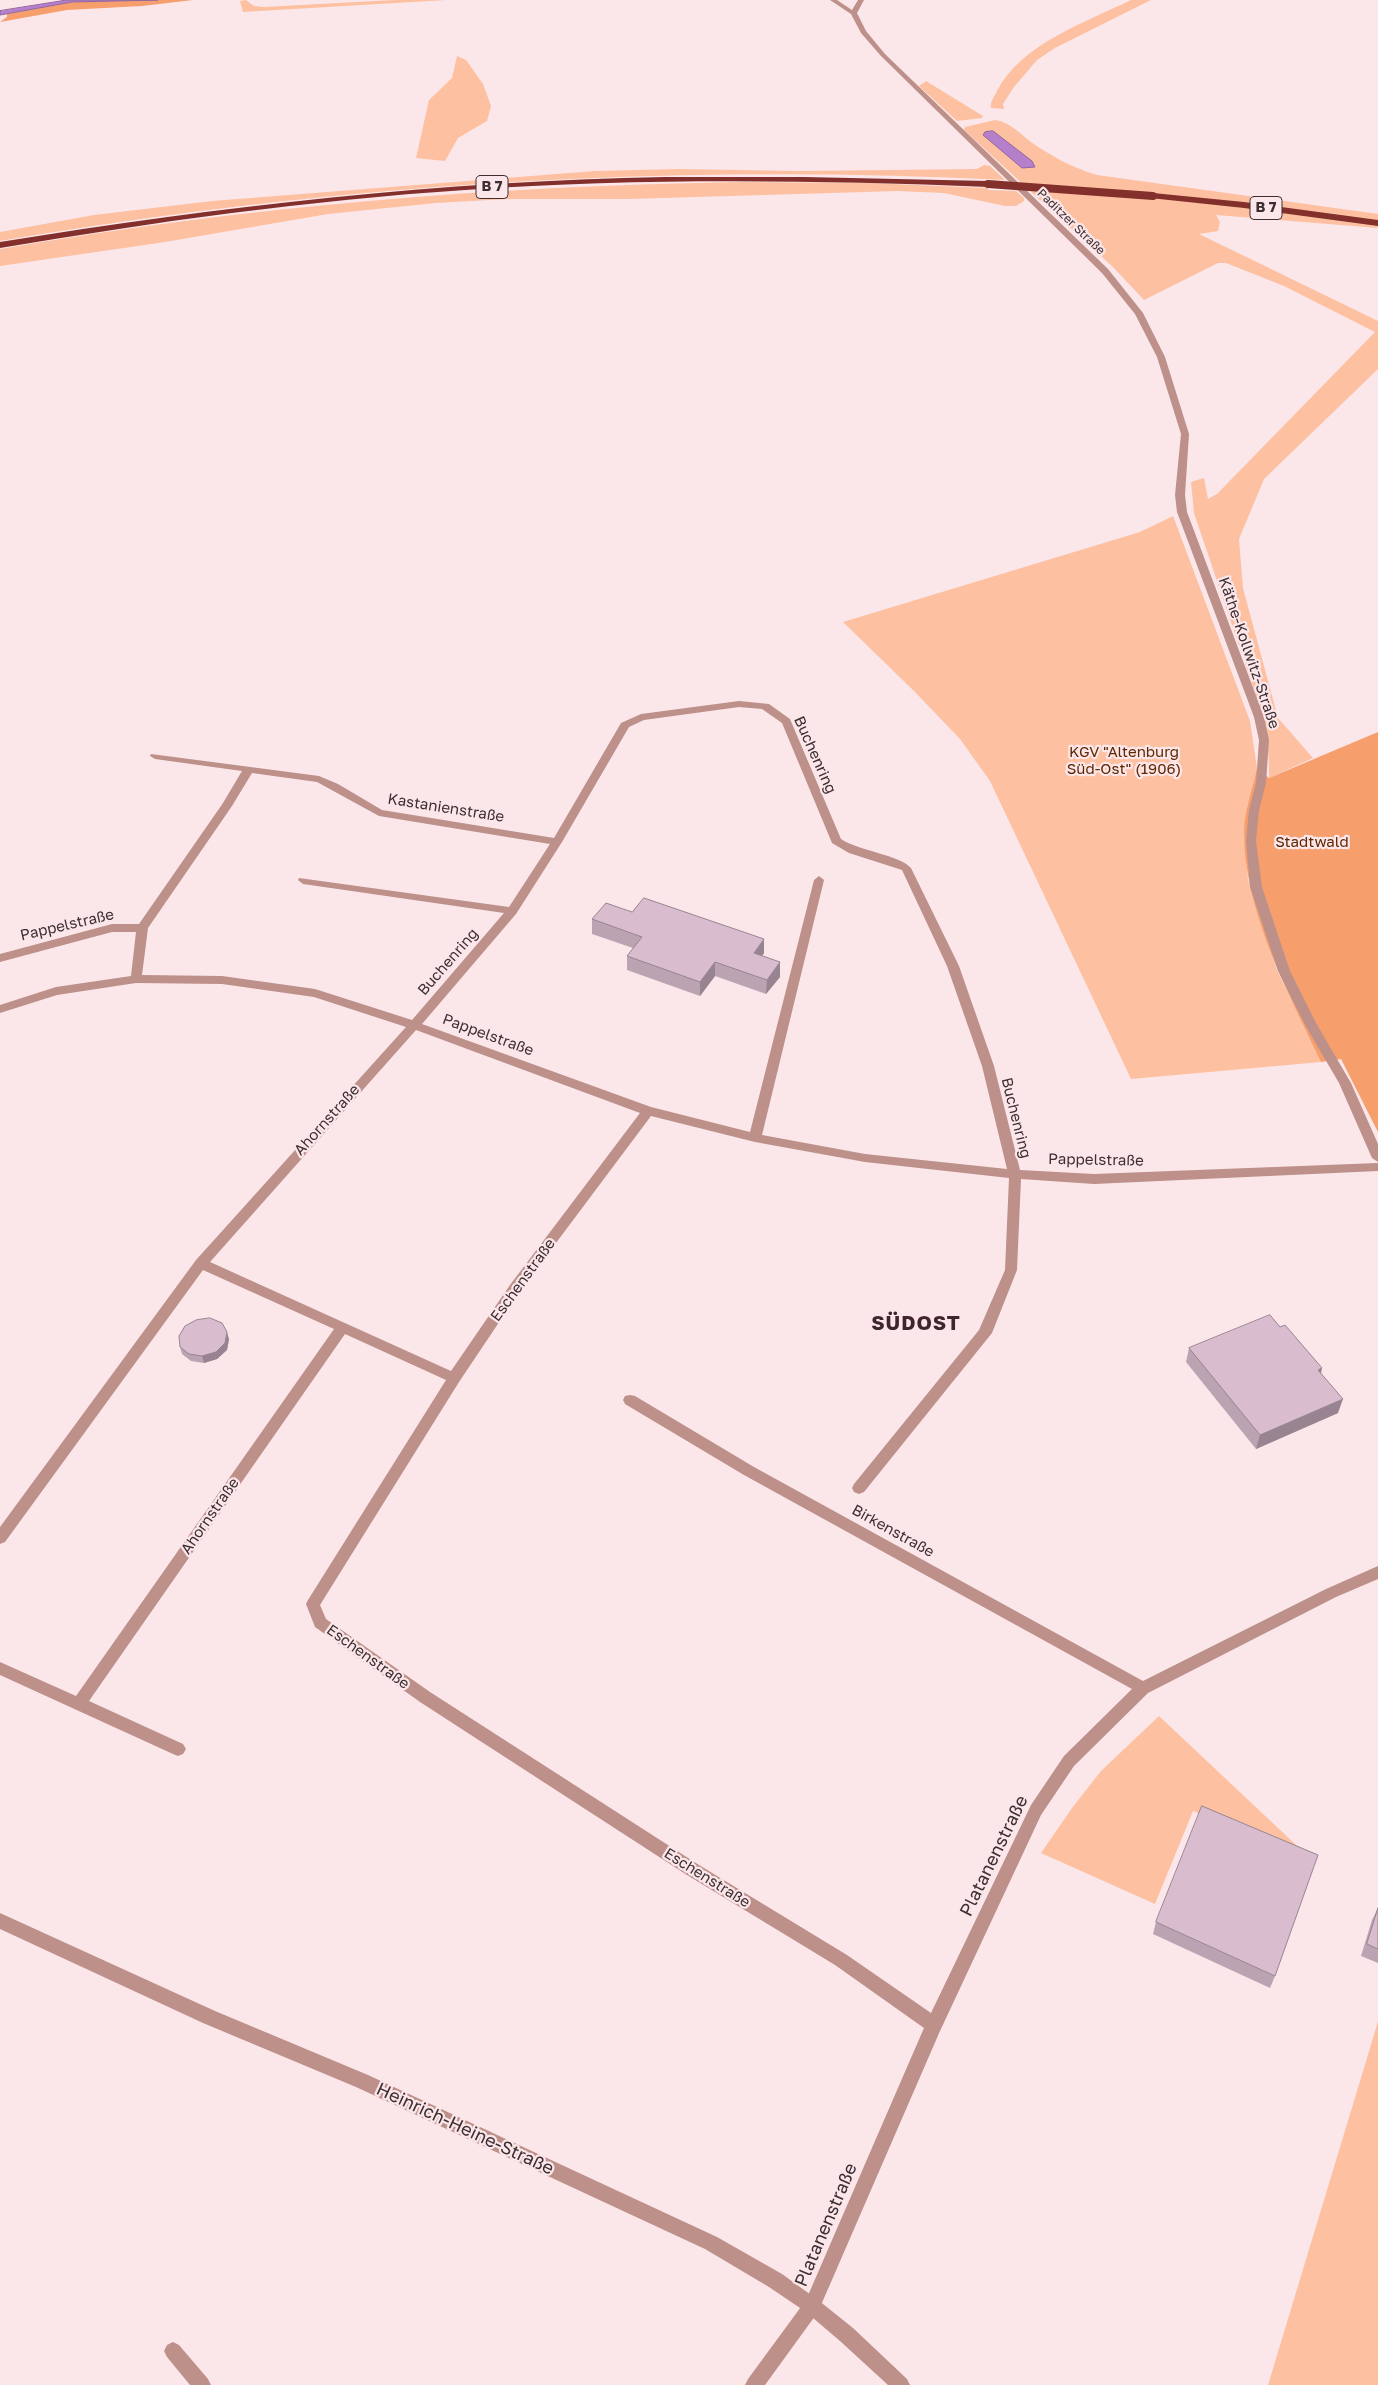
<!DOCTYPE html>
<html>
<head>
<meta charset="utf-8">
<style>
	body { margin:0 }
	canvas { display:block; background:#fbe6ea }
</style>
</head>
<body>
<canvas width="1378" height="2385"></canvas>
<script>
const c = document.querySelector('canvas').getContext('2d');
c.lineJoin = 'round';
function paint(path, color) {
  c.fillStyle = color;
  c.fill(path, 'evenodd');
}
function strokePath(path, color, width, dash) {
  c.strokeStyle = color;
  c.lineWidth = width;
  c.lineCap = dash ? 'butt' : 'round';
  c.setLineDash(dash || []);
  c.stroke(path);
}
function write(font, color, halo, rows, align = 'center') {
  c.font = font + ' "Golos Text",sans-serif';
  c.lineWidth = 4.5;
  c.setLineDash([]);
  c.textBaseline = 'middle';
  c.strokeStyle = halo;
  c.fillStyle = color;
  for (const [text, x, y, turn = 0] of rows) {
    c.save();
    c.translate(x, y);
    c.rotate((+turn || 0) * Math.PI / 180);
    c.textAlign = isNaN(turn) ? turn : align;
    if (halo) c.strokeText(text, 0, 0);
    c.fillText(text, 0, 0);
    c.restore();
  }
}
paint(new Path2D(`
	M246,0L254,6L263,7L395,0H446L243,12L240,1Z
	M1131,0H1151L1055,48L1037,60L1014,87L1003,104L1004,109L991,108C990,102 994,97 997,91C1021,44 1086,22 1131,0Z
	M457,56L466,60L483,84L491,106L487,121L458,138L445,161L416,158L429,100L452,78Z
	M926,81L983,116L982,118L957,121L919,86Z
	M995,120C1010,122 1019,133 1031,142C1051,156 1073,168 1097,175L1378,214V228L1216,215L1220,222L1218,231L1199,234L1378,321V369L1264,479L1239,539L1243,588L1278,718L1313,758L1269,778C1270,733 1260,706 1245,664L1249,659L1247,653L1239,646L1194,513L1191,482L1204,478L1208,499L1217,494L1375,332L1284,286L1226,263H1218L1144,300L1114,268L964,130L965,127Z
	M984,165L990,166L1005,180C670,163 331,184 0,241V232L94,215L212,201L595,171L679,169L799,171L977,169Z
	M742,182L869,183L988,188L989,190L1016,191L1024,198V201L1016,206H1005L944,193L898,191L629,199H508L436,203L328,214L165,242L0,266V249C246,206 492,186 742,182Z
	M1173,516L1250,721L1257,768L1244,830L1248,880L1277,970L1321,1062L1131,1079L990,781L960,739L915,692L843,622L1140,532Z
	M1159,1716L1312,1860L1193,1811L1155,1904L1041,1853L1072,1808L1101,1771Z
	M1378,2021V2385H1268L1370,2048Z`), '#fdc1a1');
paint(new Path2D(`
	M158,0H193L142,6L67,10L0,22L7,17V14L72,2Z
	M1378,732V1132L1341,1059L1321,1062C1288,992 1244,911 1244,832C1244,812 1253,788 1257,768L1269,778Z`), '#f69e6c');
const water = new Path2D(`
	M67,0H158L72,2L0,15V11Z
	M993,131L1032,161L1035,167L1022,168L983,135L985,132Z`);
paint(water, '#b67fcc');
strokePath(water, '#91679e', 1);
paint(new Path2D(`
	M830,0H837L852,10L858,0H864L857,13L866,31L885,54L1108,269L1143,313L1165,357L1189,434L1185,495L1187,512L1264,717L1269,740L1266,783L1259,810L1256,841L1262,887L1290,971L1316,1023L1351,1083L1378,1144V1162L1372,1158L1339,1083L1304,1023L1278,971L1250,887L1246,841L1249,810L1256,783L1259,740L1254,717L1177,512L1175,495L1181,434L1157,357L1135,314L1102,273L881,56L861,33L851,14Z
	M739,701L769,704L790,719L841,839C859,851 900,855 911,868L959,966L994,1066L1020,1170L1094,1174L1378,1163V1171L1094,1184L1021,1179L1017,1270L992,1333L864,1492L859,1494L854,1492L852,1488L854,1484L979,1330L1005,1270L1009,1178L865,1162L755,1142L651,1116L520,1291L459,1382L320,1605L326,1619L430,1692L699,1865L847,1955L931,2013L1031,1805L1064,1756L1132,1689L744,1475L625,1404L623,1400L625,1396L630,1395L635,1396L754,1467L1143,1681L1326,1589L1378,1566V1579L1336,1597L1148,1693L1074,1766L1041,1815L940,2031L818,2312L765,2385H745L748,2379L806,2300L924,2028L835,1965L687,1875L420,1702L315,1627L306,1604L308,1600L446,1380L345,1334L89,1701L183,1744L186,1749L183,1754L178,1756L173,1754L0,1675V1662L76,1696L334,1329L203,1270L5,1542L0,1544V1527L196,1260L406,1027L314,997L222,984L136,983L57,995L0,1013V1005L56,987L131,976L136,932H112L0,962V954L112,924H139L223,803L242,771L155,759L150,756L151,754L319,776L338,784L382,810L554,838L621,723L641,714ZM739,707L762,709L782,723L832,843L849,853L902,870L947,966L982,1066L1007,1169L865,1154L762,1135L824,880L819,876L814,880L750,1132L651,1107L422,1024L516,914L562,842L629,727L644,720ZM252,773L317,782L379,816L550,844L509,907L299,878L298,880L303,884L504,913L412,1020L315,989L222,976L142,975L148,928L232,806ZM416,1030L640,1113L510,1285L451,1371L210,1262Z
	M173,2342L179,2345L208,2379L211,2385H190L167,2357L164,2351L167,2345Z`), '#bd908a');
paint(new Path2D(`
	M0,1913L215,2011L368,2075L717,2237L782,2274L818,2300L853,2328L907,2379L910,2385H888L840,2341L806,2312L769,2287L705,2249L356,2087L203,2023L0,1929Z`), '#bd908a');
paint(new Path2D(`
	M665,177H804L988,181L992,184L988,187C814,180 639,178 465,190C309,200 154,222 0,248V242C221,206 442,181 665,177Z
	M1153,193L1244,202L1378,220V226L1244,208L1150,198L1149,196Z`), '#83302c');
strokePath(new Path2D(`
	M988,184L1153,196`), '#83302c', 8);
paint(new Path2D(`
	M632,912L764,953L762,956L780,977L766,994L715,976L700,996L627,970V956L633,948L592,934V919Z
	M229,1339L227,1350L217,1359L204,1363L191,1361L182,1354L180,1347Z
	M1189,1348L1322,1368L1321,1374L1338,1413L1256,1449L1186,1362Z
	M1378,1908V1963L1361,1956L1372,1920Z
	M1156,1922L1275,1976L1270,1988L1153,1934Z`), '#bba3b2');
paint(new Path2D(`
	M764,939V953L754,967V953Z
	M715,962V976L700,996V982Z
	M780,962V977L766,994L767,980Z
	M227,1332L229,1339L227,1350L217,1359L204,1363L202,1356Z
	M1322,1368L1318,1382V1370Z
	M1343,1399L1338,1413L1256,1449L1260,1435Z`), '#988491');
const building = new Path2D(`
	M644,898L764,939L754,953L780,962L767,980L715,962L700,982L627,956L642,937L592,919L606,903L632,912Z
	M1270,1315L1280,1327L1285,1325L1322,1368L1318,1370L1343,1399L1260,1435L1189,1348Z
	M210,1318L222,1323L227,1332L225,1343L216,1352L202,1356L189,1354L180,1347L179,1336L185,1326L196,1320Z
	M1202,1806L1318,1855L1275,1976L1156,1922Z
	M1378,1908V1949L1367,1944Z`);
paint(building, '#d9bdcf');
strokePath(building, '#988491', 1);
write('12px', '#3c2e31', '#fbe6ea', [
	["Paditzer Straße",1071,222,44]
]);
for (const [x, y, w] of [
	[492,187,32],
	[1266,208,32]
]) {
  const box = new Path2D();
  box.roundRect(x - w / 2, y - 11.5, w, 23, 4);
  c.fillStyle = '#fbe6ea';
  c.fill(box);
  strokePath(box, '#3c2e31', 1);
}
write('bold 14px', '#3c2e31', null, [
	["B 7",492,187],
	["B 7",1266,208]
]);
write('15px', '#3c2e31', '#fbe6ea', [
	["Käthe-Kollwitz-Straße",1249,653,71],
	["Buchenring",815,755,66],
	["Kastanienstraße",446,808,9],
	["Pappelstraße",67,925,-13],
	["Buchenring",448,962,-49],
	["Pappelstraße",488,1035,20],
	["Buchenring",1016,1118,76],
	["Ahornstraße",327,1120,-48],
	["Pappelstraße",1096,1160,1],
	["Eschenstraße",523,1280,-54],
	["Ahornstraße",210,1516,-55],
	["Birkenstraße",893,1531,29],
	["Eschenstraße",368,1657,36],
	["Eschenstraße",707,1878,32]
]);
write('15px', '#5f2800', '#fbe6ea', [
	["KGV \"Altenburg",1124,752],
	["Süd-Ost\" (1906)",1124,769],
	["Stadtwald",1312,842]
]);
write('18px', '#3c2e31', '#fbe6ea', [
	["Platanenstraße",994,1856,-64],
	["Heinrich-Heine-Straße",465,2129,25],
	["Platanenstraße",826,2225,-67]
]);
c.letterSpacing = '1px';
write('bold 20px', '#3f252c', '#fbe6ea', [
	["SÜDOST",916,1324]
]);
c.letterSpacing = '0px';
</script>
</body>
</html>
